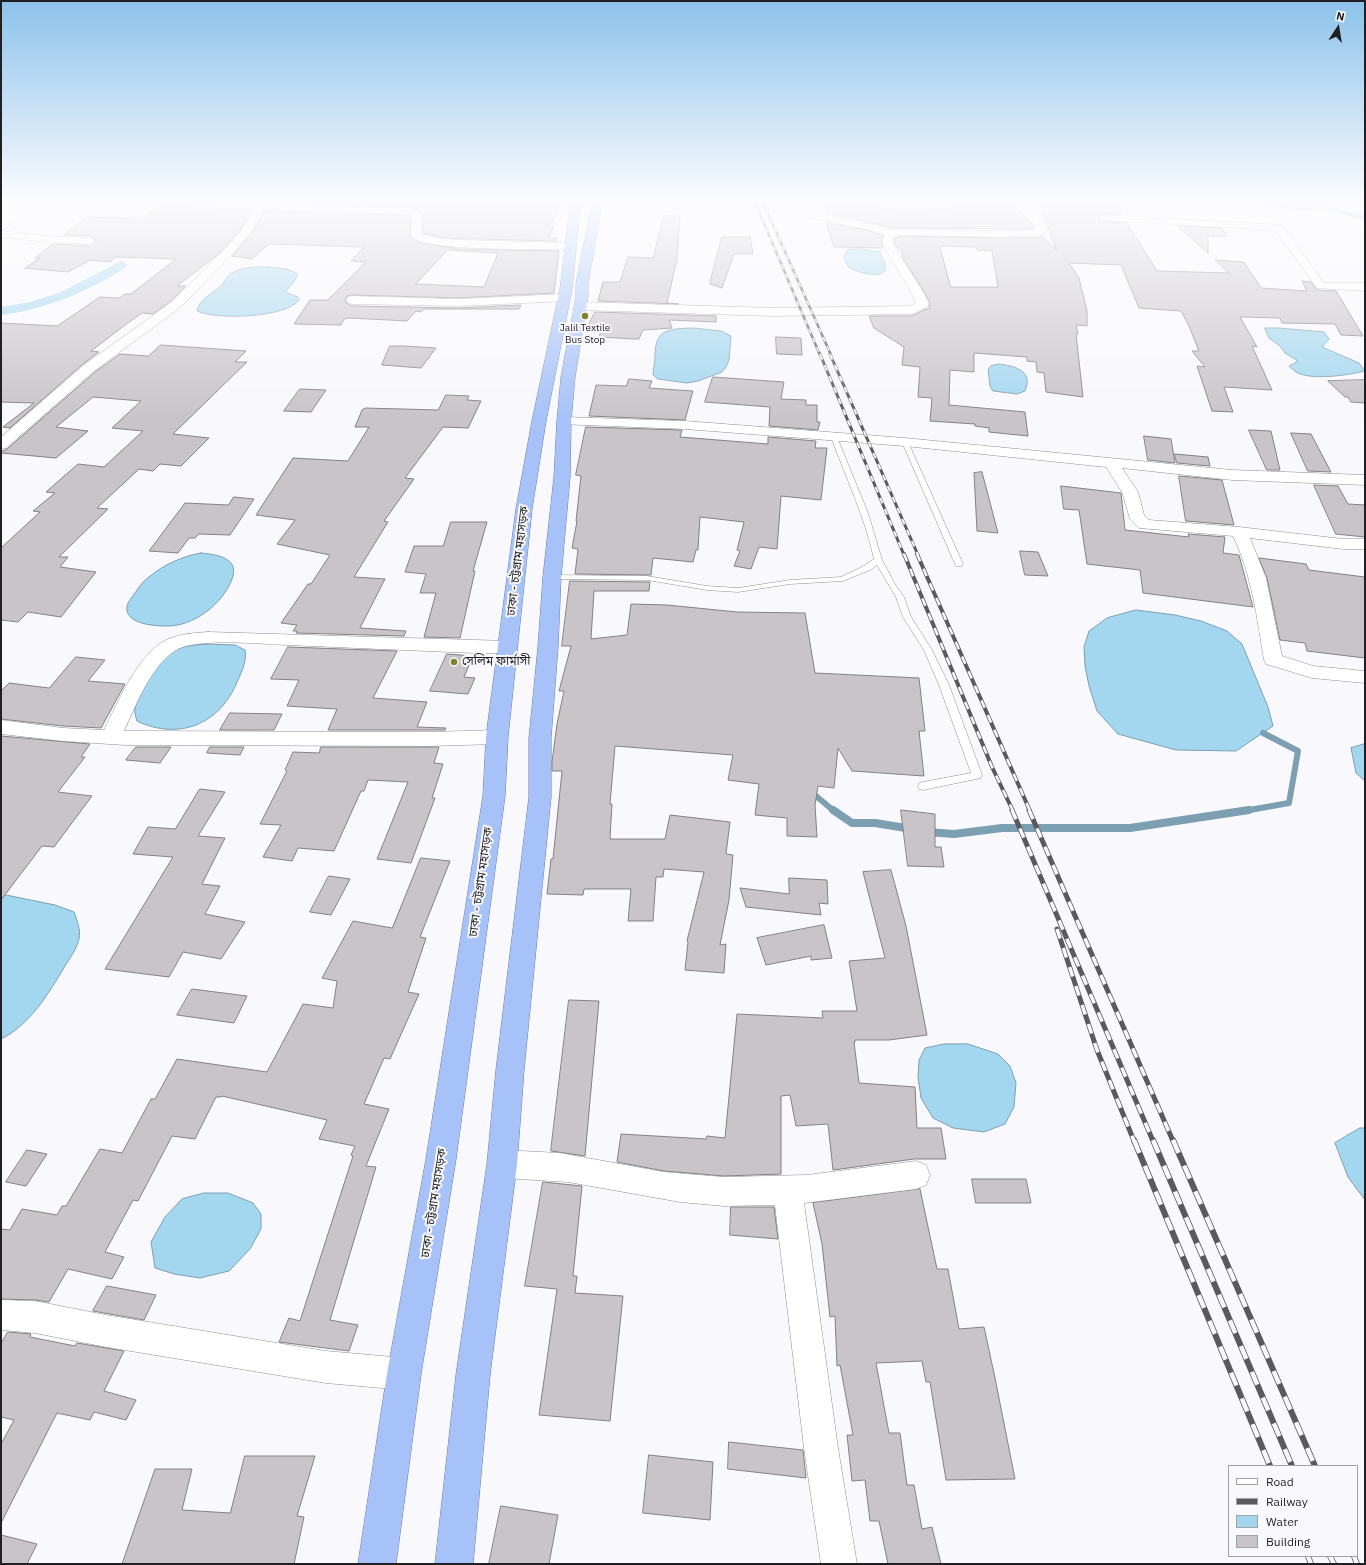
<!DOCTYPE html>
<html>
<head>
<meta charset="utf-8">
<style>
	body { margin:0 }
	#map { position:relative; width:1366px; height:1565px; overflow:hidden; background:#f9f8fd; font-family:"IBM Plex Sans",sans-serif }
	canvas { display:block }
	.frame { position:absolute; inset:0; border:2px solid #201f21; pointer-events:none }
	.legend { position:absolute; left:1228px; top:1465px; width:130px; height:92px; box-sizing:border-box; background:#f9f8fd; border:1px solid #a2a1a5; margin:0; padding:5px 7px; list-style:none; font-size:12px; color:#201f21 }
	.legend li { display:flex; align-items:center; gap:8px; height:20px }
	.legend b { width:20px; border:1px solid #a2a1a5 }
	.north { position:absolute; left:1318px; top:8px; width:40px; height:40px; -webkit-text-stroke:3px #f9f8fd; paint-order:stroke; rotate:12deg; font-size:11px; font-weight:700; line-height:16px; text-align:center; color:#201f21 }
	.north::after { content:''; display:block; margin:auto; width:14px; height:18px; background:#201f21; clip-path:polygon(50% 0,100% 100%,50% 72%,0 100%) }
</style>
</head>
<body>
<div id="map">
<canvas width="1366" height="1565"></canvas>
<div class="frame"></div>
<ul class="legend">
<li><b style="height:5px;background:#fff"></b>Road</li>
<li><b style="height:5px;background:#5a595b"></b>Railway</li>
<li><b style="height:11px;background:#a3d6ef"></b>Water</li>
<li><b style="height:11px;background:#c8c4c7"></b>Building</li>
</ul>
<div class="north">N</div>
</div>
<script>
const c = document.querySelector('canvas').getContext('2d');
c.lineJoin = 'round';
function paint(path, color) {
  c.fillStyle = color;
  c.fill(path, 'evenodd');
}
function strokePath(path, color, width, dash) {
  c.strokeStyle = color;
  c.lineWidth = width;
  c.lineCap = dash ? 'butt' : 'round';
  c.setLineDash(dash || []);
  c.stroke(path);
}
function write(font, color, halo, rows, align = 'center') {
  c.font = font + ' "IBM Plex Sans","Noto Sans Bengali",sans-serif';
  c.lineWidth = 4;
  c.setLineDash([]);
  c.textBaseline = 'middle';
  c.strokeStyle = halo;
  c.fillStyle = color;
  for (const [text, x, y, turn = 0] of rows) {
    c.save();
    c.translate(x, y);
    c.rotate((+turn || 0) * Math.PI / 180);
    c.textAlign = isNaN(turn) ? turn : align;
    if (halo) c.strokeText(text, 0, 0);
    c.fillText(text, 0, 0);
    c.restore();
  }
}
const water = new Path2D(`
	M848,249H861L880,252C881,256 884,260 885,264C890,282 855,273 848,266C846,264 845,260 844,257Z
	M269,267L287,269L298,274L294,282L286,291L287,293L298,297L299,300C286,318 216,320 197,311C198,300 215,292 222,285C225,281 227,275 232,273C243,266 257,267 269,267Z
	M693,328L721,331L731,336L729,360L726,367L722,372L698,381L687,383L658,379L653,375C653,369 655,363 655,356C655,328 669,329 693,328Z
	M1265,328H1279L1324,332L1329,339L1322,347L1359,363L1365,371C1349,375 1311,381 1296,372C1294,371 1291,368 1289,366L1298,361L1285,353L1280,346L1269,338Z
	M999,364C1014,366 1034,370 1025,391L1017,394L993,391L990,386L988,369L991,366Z
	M201,553C210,554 223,555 230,562C235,567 234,573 232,579C223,604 193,627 166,626C154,626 124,624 127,606C128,602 132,597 135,593C139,587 143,581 149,577C163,565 183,556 201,553Z
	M1136,610L1175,615L1201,621L1227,631L1242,644L1268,707L1273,726L1236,751L1176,750L1118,734L1097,711L1089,686L1085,666L1084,647L1089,631L1107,618Z
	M207,644L235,645L245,650C247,661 242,671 237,682C220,724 179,741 137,721C136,717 134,712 135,709C138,689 157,661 174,651C184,645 196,645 207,644Z
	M1365,744V781L1356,773L1351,748Z
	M1,894L55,905L74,912C77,920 81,930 79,939C77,948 70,958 65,966C49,993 30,1025 1,1039Z
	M968,1044L998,1054L1010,1066L1016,1083L1014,1107L1005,1124L984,1132L953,1128L933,1118L921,1098L918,1077L919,1060L925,1048L944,1044Z
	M1360,1128H1365V1200L1348,1177L1335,1143Z
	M204,1193H228L253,1203L261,1214V1229L250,1249L229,1271L200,1278L174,1274L155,1268L151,1242L165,1217L182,1199Z`);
paint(water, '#a3d6ef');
strokePath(water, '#7c9fb1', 1);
strokePath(new Path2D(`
	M1248,200L1304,209L1320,206L1365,218`), '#7c9fb1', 4);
strokePath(new Path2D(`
	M810,791L834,811
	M1244,811L1289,803L1298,751L1263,733`), '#7c9fb1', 6);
strokePath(new Path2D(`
	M833,810L852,823H875L912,829
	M927,832L954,834L1002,828H1130L1249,810`), '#7c9fb1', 8);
paint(new Path2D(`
	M121,261L125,262L127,265L125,268C87,292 47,309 1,315V307L30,302L59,293Z`), '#a3d6ef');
const building = new Path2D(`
	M275,200H536L533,205L562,206L549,227H554L548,238H557L556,241L442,238L423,233V216L418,210L406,207L274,203Z
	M831,200H855V203L875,204L876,208L910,210V207L951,209L948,200H1008L1033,225V229L893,228L869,222L827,213V202H831Z
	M1039,200H1114L1122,215L1103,214L1098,218L1099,221L1127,223L1157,271L1229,273L1215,260L1244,262L1261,288L1307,291L1302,281L1311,282L1317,290L1336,291L1363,336L1341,335L1335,324L1282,323L1280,318L1240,317L1257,347L1252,346L1272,390L1224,387L1233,412L1212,411L1197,366L1205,367L1192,351H1199L1189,326L1181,311L1139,308L1121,265L1069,263L1079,278L1087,311V326L1076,325L1078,334H1076L1083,397L1046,392L1044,373L1037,372L1036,362L1027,361V357L974,353V372L950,370L949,405L1025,412L1028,436L989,432V428L975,426V424L930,421L932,398L918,397L920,367L902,365L904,347L874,328L869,316H912L926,309H930L929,307L930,303L926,295L903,258L901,248H897L894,241L895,238L900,236L1000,238H1037L1042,236L1056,250ZM940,246L976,247L977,250L992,251L998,287H951Z
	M161,205L252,210L241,229L226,246L216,256L177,286H186L172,300L153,314L142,313L125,325L91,351L99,352L83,364L10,428L3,427L34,403L1,402V323L57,326L100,297L119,298L125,294H131L176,259L116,257L110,262L90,260L68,272L25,268L40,258H35L53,244L90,246L96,242V240L90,236L64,235L87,217L142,218Z
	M265,211L406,215L410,218V236L420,243L460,249L559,251L554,293L458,298L352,295L347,296L345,301L348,304L352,306L458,308L521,305L519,309H424L421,312L416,311L407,321L349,318L344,319L341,325L294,324L310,300H328L366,262L351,261L364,247L269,244L252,259L232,256L251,234ZM448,250L498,253L484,287L416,284Z
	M664,215L680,216L677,259L667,303L679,304L598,301L603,282H620L628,257L653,258Z
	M827,223L867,230L883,236L881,242L883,248L834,247L828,229Z
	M1178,226L1222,228L1227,236H1208V253Z
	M722,237H750L753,254H734L722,288L710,284Z
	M595,312L716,316V322L669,320L672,328L643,330L639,339H633L599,337L602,329H587Z
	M776,337L801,338L802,355L777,354Z
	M161,345L246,351L235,362H247L173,434L209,438L181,466L160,464L153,471L139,469L97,508L108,509L59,557H68L60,567L96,572L61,617L28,612L18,622L1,620V548L40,512L33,511L55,493L46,492L78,464L104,467L143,431L112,428L141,401L93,397L56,427L88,431L56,458L1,453V452L7,449L95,372L120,354L148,356Z
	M390,346H404L436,348L421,368L382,365Z
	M713,377L784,382L781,399L806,400V405H817V422H820L818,430L769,426L770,407L705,402Z
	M629,379L652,381L649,388L693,391L685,420L589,416L596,385L626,386Z
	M1365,380V403L1351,402L1348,397H1345L1328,381Z
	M300,389L326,390L311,412L284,411Z
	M446,395L469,396L467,400L481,401L468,428L443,427L405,478L414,479L384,521L388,522L354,577L385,579L360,628L406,631L404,636L296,633L297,631H293L297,625L281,623L308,584H311L330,555L277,544L295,520L256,515L293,458L348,461L369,427H355L362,410L365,408L438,410Z
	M586,427L682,430L680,437L768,444V437L816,441L815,448H827L821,500L781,496L777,549L759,547L751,569L734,566L740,551L737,550L744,522L700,517L698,550H696L693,562L653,558L651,575L575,574L578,549L572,548L577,521H576L581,476L576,475Z
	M1249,430L1271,431L1280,470H1267Z
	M1291,433L1311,434L1331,472L1308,471Z
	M1144,436L1171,439L1175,463L1148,460Z
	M1175,454L1208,457L1210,466L1177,463Z
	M982,472L998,533L977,531L974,473Z
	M1179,476L1222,480L1234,525L1186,521Z
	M1314,485L1338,486L1348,504L1365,505V537L1336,534Z
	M1061,486L1121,493L1125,530L1189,537L1188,534L1225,537L1223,553L1239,555L1253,607L1143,593L1140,570L1087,564L1079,510L1064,509Z
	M234,497L254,499L230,535L199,534L195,538H189L178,553L149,551L185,503L228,505Z
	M451,522H487L473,571H475L460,638L424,637L436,593H420L426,574L405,572L414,546H443Z
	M1020,551L1038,552L1048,576L1025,575Z
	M1259,558L1306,564L1309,570L1365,577V658L1307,651L1305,643L1280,640L1267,578Z
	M570,581L650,582L649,591H594L591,639L627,635L631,604L667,605L737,612L805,613L815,673L919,678L925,731H919L924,776L852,771L838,748L834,788L818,786L815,805L817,837L787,836V818L755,815L759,784L728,780L733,755L615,746L610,804H612L610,839H665L670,815L730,822L726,854L733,855L729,900L720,945L726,944L724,973L685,970L688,942L687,941L704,872L664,869L663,877H656L653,921H628L631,889H584L583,895L547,894L551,859H553L562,771H552V762L557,724L564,691H559L571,646H562Z
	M288,647L397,651L373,698L427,702L417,727L446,728L445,730H328L337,709L287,706L299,680L271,679Z
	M447,654L473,656L464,677L475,678L468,694L430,691Z
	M76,657L105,660L88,681L125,684L101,728L63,726L1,719V691L9,683L49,688Z
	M230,713L282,714L274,730H220Z
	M1,736L90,744L81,757H85L58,792L92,796L54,847L42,846L1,900Z
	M136,747H171L160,763L126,760Z
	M210,747H244L240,755L207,753Z
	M321,747H439L434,763L443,764L432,798H435L411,863L377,859L408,782L368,780L364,791H361L334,851L298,848L292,861L263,857L281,825L260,824L287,771L285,770L293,752L319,753Z
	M200,789L225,792L198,836L225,838L202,884L220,886L205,914L245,922L221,959L183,952L169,977L105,969L173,857L133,854L148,827L175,829Z
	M901,810L935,814V847H941L944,867L908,866Z
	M421,858L450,861L420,937L426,938L408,992L419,994L390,1059L384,1058L364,1104L389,1109L366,1166L376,1167L330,1320L358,1325L349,1351L279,1342L289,1318L300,1321L353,1156L351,1155L355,1146L319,1139L327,1120L222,1096L221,1097H216L195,1139L172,1136L138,1201L133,1200L105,1252L124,1257L112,1279L68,1269L49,1302L35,1300L1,1299V1229L10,1230L22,1209L57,1215L62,1206H66L100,1149L122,1153L151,1099H155L177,1059L267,1072L303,1004L333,1008L337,981L322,978L353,921L392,928Z
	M891,870L906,926L927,1035L889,1040H855V1042H854L859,1083L915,1087L917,1128H941L946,1159H914L833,1170L828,1124L796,1126L790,1095L781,1096V1174L724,1176L664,1171L617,1162L621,1134L706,1139L707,1136L725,1138L737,1014L823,1018L822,1011H857L849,961L885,958L863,872Z
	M329,876L350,879L331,915L310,912Z
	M789,878L827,880L828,904L819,903L821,915L746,907L740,888L789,894Z
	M824,925L832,958L811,960V956L766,965L757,938Z
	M192,989L247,996L234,1023L177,1015Z
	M569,1000L599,1001L585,1156L551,1151Z
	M27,1150L47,1154L26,1186L6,1182Z
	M972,1179H1026L1031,1203H976Z
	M543,1182L582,1186L573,1276H577L575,1293L623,1296L610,1421L539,1415L557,1289L525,1286Z
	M920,1189L937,1269H948L959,1329L984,1327L995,1378L1015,1479L946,1480L930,1382H926L922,1361L876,1363L889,1433H900L907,1485H914L922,1529L932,1527L941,1564H888L879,1521H870L865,1480L852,1481L847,1435H853L840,1365L837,1366L835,1316L830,1317L822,1244L813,1203Z
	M731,1207H774L778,1239L730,1235Z
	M107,1286L156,1295L144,1320L93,1311Z
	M8,1332L31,1334L30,1337L75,1346L77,1343L124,1351L104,1391L136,1400L126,1420L94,1412L90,1420L57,1413L1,1523V1444L14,1420L1,1417V1344Z
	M729,1442L803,1450L806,1478L728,1469Z
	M649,1455L713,1462L710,1520L643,1513Z
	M245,1456H315L297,1516L304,1517L294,1564H122L155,1469H192L182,1510L230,1513Z
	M501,1506L558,1515L549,1564H489Z
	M1,1535L37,1544L27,1564H1Z`);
paint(building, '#c8c4c7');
strokePath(building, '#848083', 1);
const service = new Path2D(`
	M834,435L837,437L868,513L882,560L896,586L904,597L911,617L932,650L949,685L982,775L981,778L923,790L919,789L918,786L919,783L923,782L971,773L939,685L924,650L903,617L896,597L877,565L870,570L843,581L790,584L738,592L707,590L647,580L552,579L548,577L552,575L647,576L707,586L738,588L790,580L841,577L864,566L874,559C865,517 846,478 831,437Z
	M905,440L908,442L963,564L962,566H956L955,564L902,442Z`);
const minor = new Path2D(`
	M26,200H38L5,229L1,230V222Z
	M151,200H214L259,203L262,200H274L271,204L406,208C414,210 418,210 422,217L421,234L442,239L464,240L570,243L575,246L570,249C545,249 423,252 411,236L412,217L406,214L264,209L250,233L235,251L181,307L94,371L6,448L1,449V437L84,365L173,301L227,247L242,230L254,209L156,203Z
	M790,200H800L805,210L808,211L869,223L893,230L899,229L1000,231L1035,230L1033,219L1021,200H1031L1043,219L1046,231L1045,233L1037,236L1000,237L900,235L894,237L892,241C902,263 919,281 929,304L927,307L912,314L773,316L580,310L576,309L574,306L576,303L580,302L773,308L910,306L916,303C907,281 891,263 882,241L885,235L867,229L801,216L797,214Z
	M1104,215L1282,225L1324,283H1365V291L1317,288L1275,230L1100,220L1099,218Z
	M1,231L47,236L90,238L95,241L90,244L47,242L1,237Z
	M564,294L568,295L570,298L568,301L458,306L352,304L348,303L346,300L348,297L352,296L458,299Z
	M564,417L685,421L905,438L1232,470L1365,475V485L1232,480L1122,468L1138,492L1144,515L1149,520L1239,527L1343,539H1365V549H1343L1250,538L1266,578L1282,656L1313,666L1365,671V683L1312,678L1266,664L1264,660C1257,618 1252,575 1233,536L1139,528L1130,519L1122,492L1106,467L905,446L685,429L559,424L557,421L559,418Z
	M208,632L508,641L515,643L517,647L515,651L508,653H474C412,650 349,648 287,645C262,644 199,638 178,649C152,663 136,705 124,731L430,732L497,730L504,732L507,737L504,742L497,744L430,746L125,745L63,741L1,734V720L63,728L104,730C118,703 137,655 166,640C179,634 193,633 208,632Z
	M502,1150L560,1153L664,1172L724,1177L807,1175L916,1161L926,1165L930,1175L926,1185L916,1189L804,1203L838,1448L857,1564H821L804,1448L775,1205L724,1206L680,1202L568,1182L502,1178L492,1174L488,1164L492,1154Z
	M1,1300L35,1301L106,1315L326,1351L404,1358L415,1363L420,1374L415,1385L404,1390L326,1383L106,1347L35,1333L1,1330Z`);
const trunk = new Path2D(`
	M571,200H581L572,289L546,421L532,509L508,737L505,796L456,1159L421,1374L396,1564H358L387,1374L426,1159L483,796L486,737L516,509L532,421L560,289Z
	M593,200H603L588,284V297L575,377L571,421L570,477L561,577L558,647L551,738V797L524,1070L517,1164L490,1375L473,1564H435L456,1375L487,1164L496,1070L529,797V738L538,647L543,577L554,477L557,421L561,377L576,297V284Z`);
strokePath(service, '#8f8e93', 1);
strokePath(minor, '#8f8e93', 1);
strokePath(trunk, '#687fac', 1);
paint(service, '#fff');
paint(minor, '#fff');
paint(trunk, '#a6c2f8');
const railFar4 = new Path2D(`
	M754,200L820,355
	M762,200L831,355`);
const railFar3 = new Path2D(`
	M820,354L904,555
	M830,354L918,555`);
const railFar2 = new Path2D(`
	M904,554L992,767L1013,811
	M917,554L1030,811`);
const railFar1 = new Path2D(`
	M1012,810L1153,1141
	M1029,810L1173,1141
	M1057,929L1097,1050L1134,1141`);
const rail = new Path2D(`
	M1134,1140L1270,1466
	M1153,1140L1292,1466
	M1173,1140L1315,1466
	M1308,1556L1311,1564
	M1330,1556L1334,1564
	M1354,1556L1357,1564`);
strokePath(railFar4, '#5a595b', 2.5);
strokePath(railFar3, '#5a595b', 3);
strokePath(railFar2, '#5a595b', 4);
strokePath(railFar1, '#5a595b', 5);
strokePath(rail, '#5a595b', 6);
strokePath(railFar4, '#f9f8fd', 1.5, [5]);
strokePath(railFar3, '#f9f8fd', 2, [6]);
strokePath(railFar2, '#f9f8fd', 2.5, [8]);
strokePath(railFar1, '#f9f8fd', 3.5, [10]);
strokePath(rail, '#f9f8fd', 4.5, [14]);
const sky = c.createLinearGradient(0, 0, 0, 419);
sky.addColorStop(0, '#8cc2eb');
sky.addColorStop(0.48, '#fcfcfe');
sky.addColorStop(1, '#fcfcfe00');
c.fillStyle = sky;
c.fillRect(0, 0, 1366, 419);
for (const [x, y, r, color] of [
	[585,316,4,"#81822b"],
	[454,662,4,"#81822b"]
]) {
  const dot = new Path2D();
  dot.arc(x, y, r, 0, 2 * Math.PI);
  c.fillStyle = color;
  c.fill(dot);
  strokePath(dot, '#f9f8fd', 1.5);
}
write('10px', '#201f21', '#f9f8fd', [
	["Jalil Textile",585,328],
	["Bus Stop",585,340]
]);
write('12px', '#201f21', '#f9f8fd', [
	["ঢাকা - চট্টগ্রাম মহাসড়ক",518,561,-83],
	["ঢাকা - চট্টগ্রাম মহাসড়ক",481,882,-82],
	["ঢাকা - চট্টগ্রাম মহাসড়ক",434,1203,-81]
]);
write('12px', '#201f21', '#f9f8fd', [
	["সেলিম ফার্মাসী",462,662]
], 'left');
</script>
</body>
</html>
